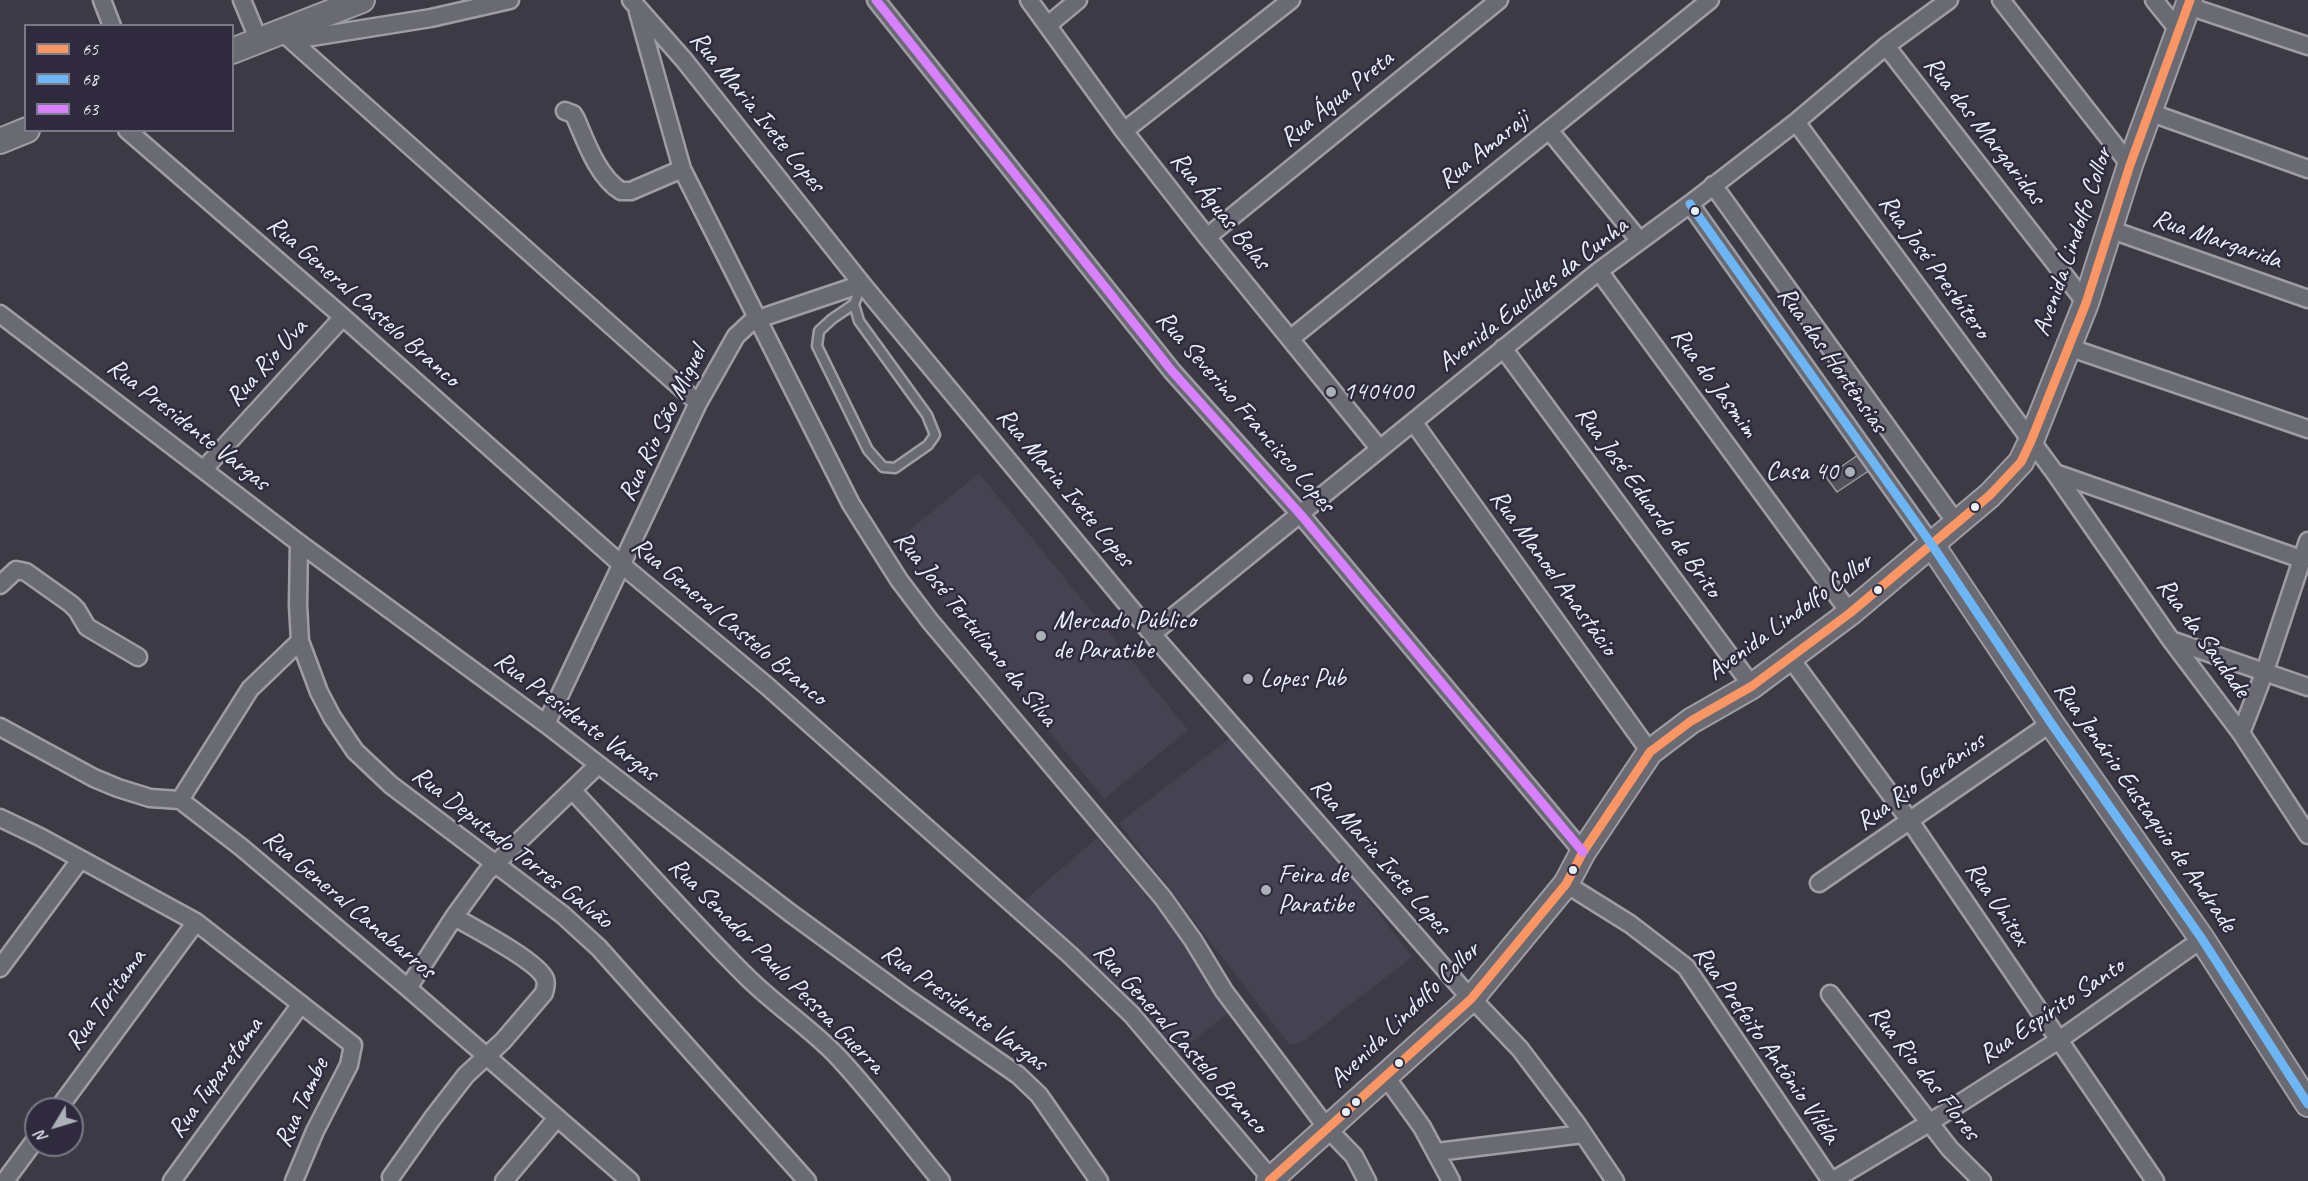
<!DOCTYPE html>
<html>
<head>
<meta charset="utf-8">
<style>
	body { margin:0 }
	#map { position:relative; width:2308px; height:1181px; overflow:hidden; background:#3c3a44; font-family:Caveat,sans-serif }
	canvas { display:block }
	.legend { position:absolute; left:24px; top:24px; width:210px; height:108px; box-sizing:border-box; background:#2f2a3d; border:2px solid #797a88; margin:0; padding:8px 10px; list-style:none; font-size:18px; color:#e8f1f8 }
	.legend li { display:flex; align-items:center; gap:12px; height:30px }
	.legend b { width:30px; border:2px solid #797a88 }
	.north { position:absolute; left:24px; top:1097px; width:60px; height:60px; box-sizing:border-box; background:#2f2a3d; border:2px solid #797a88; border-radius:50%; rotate:232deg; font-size:16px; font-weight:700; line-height:24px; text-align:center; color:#e8f1f8 }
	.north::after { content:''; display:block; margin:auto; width:21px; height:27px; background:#acb1b9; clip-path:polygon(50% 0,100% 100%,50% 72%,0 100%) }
</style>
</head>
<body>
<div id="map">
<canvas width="2308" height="1181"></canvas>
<ul class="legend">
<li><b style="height:8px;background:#fb9564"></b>65</li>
<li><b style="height:8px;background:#6db6f5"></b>68</li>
<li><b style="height:8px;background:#d880ff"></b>63</li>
</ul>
<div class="north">N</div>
</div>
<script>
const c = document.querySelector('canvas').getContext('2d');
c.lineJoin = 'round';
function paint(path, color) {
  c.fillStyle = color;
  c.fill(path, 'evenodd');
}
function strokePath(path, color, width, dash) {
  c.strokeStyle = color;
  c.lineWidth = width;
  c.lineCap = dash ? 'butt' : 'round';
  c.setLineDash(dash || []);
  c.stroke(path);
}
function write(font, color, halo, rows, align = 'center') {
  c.font = font + ' Caveat,sans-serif';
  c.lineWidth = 5;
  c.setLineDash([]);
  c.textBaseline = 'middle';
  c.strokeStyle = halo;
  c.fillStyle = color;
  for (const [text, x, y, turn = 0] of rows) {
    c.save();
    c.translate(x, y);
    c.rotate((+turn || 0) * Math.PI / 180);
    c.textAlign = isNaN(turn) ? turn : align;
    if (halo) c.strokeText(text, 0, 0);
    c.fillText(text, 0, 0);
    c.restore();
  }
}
paint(new Path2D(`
	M979,473L1188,730L1104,799L895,542Z
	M1239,731L1412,957L1301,1043L1289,1044L1119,823Z
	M1097,838L1179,933L1228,1013L1177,1054L1024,901Z`), '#454252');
paint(new Path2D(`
	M1871,445L1881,458L1873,467L1828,477L1836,468Z`), '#0007');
const building = new Path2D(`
	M1862,452L1873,468L1837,492L1826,477Z`);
paint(building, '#54525a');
strokePath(building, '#9d9ea4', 1.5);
const lane = new Path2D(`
	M854,304L859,321L927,415L935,435L928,445L895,468L883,467L868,450L817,346L819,331L832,319L854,304L862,284`);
const street = new Path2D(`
	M102,0L112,26
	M242,0L259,41
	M631,0L684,60L862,284L1152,634L1471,999L1480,1007L1520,1049L1576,1123L1615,1181
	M876,0L1172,371L1301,515L1583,852
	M1029,0L1124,131L1207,237L1379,448
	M2001,0L2130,165
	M2154,0L2179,31
	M2188,6L2308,46
	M638,12L682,169L851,504L899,580L930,621L1163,898L1193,940L1224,991L1327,1128L1354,1156L1367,1181
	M1048,25L1078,0
	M281,31L698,403
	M293,40L431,18L510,0
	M1886,46L2086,303
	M565,111L573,114L576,119C586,142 598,177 621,191H631L682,169
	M2149,112L2308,169
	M1796,122L2055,473L2171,640L2241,733L2308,835
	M127,130L343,317L622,565L767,686L1070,955L1132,1015L1273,1181
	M1549,130L1640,241
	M1124,131L1291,0
	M1713,185L1957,524
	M1690,204L1932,545
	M2109,229L2308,299
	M1207,237L1499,0
	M1599,271L1850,613
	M0,314L299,543L546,724L789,912L904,996L1018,1075L1039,1095L1099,1181
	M1290,339L1710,0
	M2068,347L2308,429
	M1503,348L1752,686
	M1414,423L1650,752
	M204,469L343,317
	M2055,473L2301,559
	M299,543L298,605L300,641L319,692L332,717L355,751L391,785L563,915L599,948L807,1181
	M0,585L16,570L26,572L71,604L77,610L87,627L138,657
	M1152,634L1599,271L1690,204L1796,122L1886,46L1949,0
	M2171,640L2308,687
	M1791,659L1910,821L2155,1181
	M546,724L698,403L736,336L750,323L758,319L862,284
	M0,727L94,778L118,788L150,798L180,800L241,847L408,988L630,1181
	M2241,733L2265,671L2308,541
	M572,790C630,852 686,917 747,977C776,1006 811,1028 839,1058C875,1097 907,1140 941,1181
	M180,800L250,689L300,641
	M0,818L40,837L196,922L353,1045L349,1065L315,1131L294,1181
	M1819,883L2051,723
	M1566,884L1630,924L1686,967L1831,1181
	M0,968L80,860
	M408,988L454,917L486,873L598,765
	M1830,994L1950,1149L1982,1181
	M1386,1077L1422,1127L1451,1181
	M58,1109L196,922
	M1437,1152L1583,1134
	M391,1177L432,1119L466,1075L503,1041L544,993C545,988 547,984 545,979C539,962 472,927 454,917
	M5,1181L36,1139
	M172,1181L301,1004
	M504,1181L557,1118
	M1832,1181L1929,1123L2059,1040L2202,939`);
const secondary = new Path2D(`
	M232,51L362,0
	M0,141L27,130
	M1932,545L2051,723L2202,939L2308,1104
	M1269,1181L1471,999L1566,884L1583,852L1650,752L1691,721L1752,686L1850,613L1990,495L2021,462L2031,441L2086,303L2130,165L2190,0`);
strokePath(lane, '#9d9ea4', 13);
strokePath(street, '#9d9ea4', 21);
strokePath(secondary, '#9d9ea4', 28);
strokePath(lane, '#6a6b72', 8);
strokePath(street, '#6a6b72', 16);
strokePath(secondary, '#6a6b72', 24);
strokePath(new Path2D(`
	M1269,1181L1471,999L1566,884L1583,852L1650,752L1691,721L1752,686L1850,613L1990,495L2021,462L2031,441L2086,303L2130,165L2190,0`), '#fb9564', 9);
strokePath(new Path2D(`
	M1690,204L1932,545L2051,723L2202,939L2308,1104`), '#6db6f5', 9);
strokePath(new Path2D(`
	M876,0L1172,371L1301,515L1583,852`), '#d880ff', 9);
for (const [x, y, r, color] of [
	[1695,211,5,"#e8f1f8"],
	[1331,392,6,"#acb1b9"],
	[1850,472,6,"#acb1b9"],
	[1975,507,5,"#e8f1f8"],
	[1878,590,5,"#e8f1f8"],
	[1041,636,6,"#acb1b9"],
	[1248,679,6,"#acb1b9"],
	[1573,870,5,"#e8f1f8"],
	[1266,890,6,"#acb1b9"],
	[1399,1063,5,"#e8f1f8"],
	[1356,1102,5,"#e8f1f8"],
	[1346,1112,5,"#e8f1f8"]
]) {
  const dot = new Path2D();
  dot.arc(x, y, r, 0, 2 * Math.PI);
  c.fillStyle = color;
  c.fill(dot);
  strokePath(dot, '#2f2a3d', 2);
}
write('26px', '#e8f1f8', '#2f2a3d', [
	["Rua Água Preta",1337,99,-39],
	["Rua Maria Ivete Lopes",757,112,51],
	["Rua das Margaridas",1984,131,52],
	["Rua Amaraji",1484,150,-39],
	["Rua Águas Belas",1220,211,51],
	["Rua Margarida",2217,240,19],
	["Avenida Lindolfo Collor",2073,242,-71],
	["Rua José Presbítero",1934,267,54],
	["Avenida Euclides da Cunha",1533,295,-38],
	["Rua General Castelo Branco",363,302,41],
	["Rua das Hortênsias",1832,360,55],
	["Rua Rio Uva",267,363,-48],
	["Rua do Jasmim",1714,383,54],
	["Rua Severino Francisco Lopes",1245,412,49],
	["Rua Rio São Miguel",663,424,-64],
	["Rua Presidente Vargas",188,425,38],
	["Rua Maria Ivete Lopes",1065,488,50],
	["Rua José Eduardo de Brito",1648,502,54],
	["Rua Manoel Anastácio",1553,573,54],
	["Avenida Lindolfo Collor",1790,617,-36],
	["Rua General Castelo Branco",729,622,40],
	["Rua José Tertuliano da Silva",975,629,51],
	["Rua da Saudade",2203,638,54],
	["Rua Presidente Vargas",576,717,37],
	["Rua Rio Gerânios",1921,782,-35],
	["Rua Jenário Eustaquio de Andrade",2145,807,55],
	["Rua Deputado Torres Galvão",512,848,38],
	["Rua Maria Ivete Lopes",1380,857,49],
	["Rua Unitex",1997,904,56],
	["Rua General Canabarros",349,905,40],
	["Rua Senador Paulo Pessoa Guerra",776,966,45],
	["Rua Toritama",106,1000,-54],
	["Rua Presidente Vargas",964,1008,36],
	["Rua Espírito Santo",2052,1011,-34],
	["Avenida Lindolfo Collor",1405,1015,-44],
	["Rua General Castelo Branco",1180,1039,48],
	["Rua Prefeito Antônio Viléla",1766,1045,55],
	["Rua Rio das Flores",1924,1073,52],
	["Rua Tuparetama",216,1078,-54],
	["Rua Tambe",302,1103,-65]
]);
write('26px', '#e8f1f8', '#2f2a3d', [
	["140400",1343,392],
	["Casa 40",1838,472,"right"],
	["Mercado Público",1053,621],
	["de Paratibe",1053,651],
	["Lopes Pub",1260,679],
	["Feira de",1278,875],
	["Paratibe",1278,905]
], 'left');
</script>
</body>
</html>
